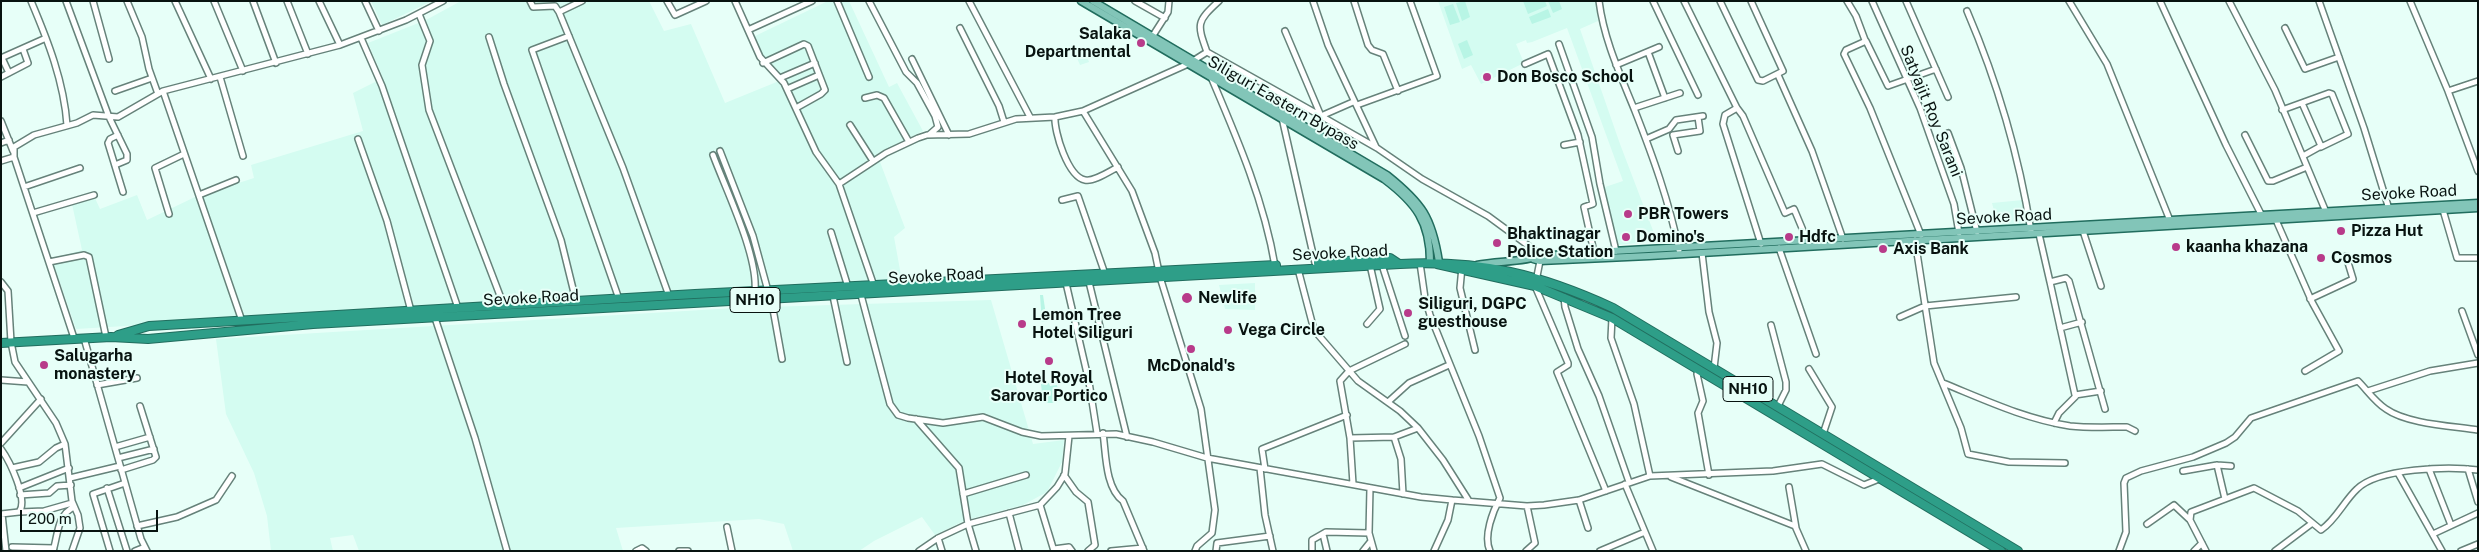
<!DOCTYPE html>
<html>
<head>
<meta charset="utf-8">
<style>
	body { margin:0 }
	#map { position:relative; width:2479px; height:552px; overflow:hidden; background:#e7fff8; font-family:"Public Sans",sans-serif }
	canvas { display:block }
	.frame { position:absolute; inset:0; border:2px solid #081310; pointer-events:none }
	.scale { position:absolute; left:20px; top:510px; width:138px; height:22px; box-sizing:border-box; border:2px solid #081310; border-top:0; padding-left:6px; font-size:15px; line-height:18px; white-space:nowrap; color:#081310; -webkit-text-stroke:4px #e7fff8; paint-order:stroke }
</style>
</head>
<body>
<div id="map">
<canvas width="2479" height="552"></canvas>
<div class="frame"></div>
<div class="scale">200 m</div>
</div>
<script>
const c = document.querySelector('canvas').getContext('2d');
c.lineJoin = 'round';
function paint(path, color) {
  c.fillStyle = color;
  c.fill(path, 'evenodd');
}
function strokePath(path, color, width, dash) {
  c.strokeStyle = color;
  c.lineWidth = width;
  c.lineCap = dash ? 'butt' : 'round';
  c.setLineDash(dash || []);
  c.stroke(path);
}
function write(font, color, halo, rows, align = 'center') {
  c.font = font + ' "Public Sans",sans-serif';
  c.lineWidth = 4;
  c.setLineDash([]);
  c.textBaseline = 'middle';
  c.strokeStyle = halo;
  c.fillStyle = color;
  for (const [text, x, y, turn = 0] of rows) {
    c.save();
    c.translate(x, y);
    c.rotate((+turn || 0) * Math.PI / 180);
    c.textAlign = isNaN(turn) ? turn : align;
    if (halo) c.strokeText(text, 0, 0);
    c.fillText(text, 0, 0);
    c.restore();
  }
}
paint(new Path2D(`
	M371,1H432L382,25Z
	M461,1H649L664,31L691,24L725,103L784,79L768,64L753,37L828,1H849L889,87L897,83L923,131L877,154L905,228L894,237L902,281L641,302L440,307L76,329L52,259L82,250L72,204L94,196L100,209L137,195L147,220L195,197L254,178L251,165L363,131L353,93L383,78L368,43L426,20Z
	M1438,1H1597L1598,21L1580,29L1620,144L1657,241L1618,245L1602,188L1623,181L1567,28L1532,42L1527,43L1526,40L1516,44L1524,63L1481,84L1471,65L1462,69Z
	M1084,48L1089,62L1080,65L1074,51Z
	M2023,200L2027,223L1998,226L1992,203Z
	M1255,283V310L1225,309L1219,285Z
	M991,300L1033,444L1064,440L1062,462L1047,492L1023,505L966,520L935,535L922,517L874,541L859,551H793L784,524L759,519L616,528L623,551H359L353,535L330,538L333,551H271L267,516L254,473L226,414L216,339L735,308Z`), '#d4fcf1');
paint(new Path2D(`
	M1465,1L1470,17L1462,21L1456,3Z
	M1523,1H1545L1547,6L1528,14Z
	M1548,1H1559L1562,9L1553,13Z
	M1453,4L1460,22L1450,25L1444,7Z
	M1548,9L1551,17L1532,24L1529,17Z
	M1467,40L1473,55L1464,59L1458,44Z
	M1040,295H1043L1047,322L1039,321L1041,310Z
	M1049,383L1050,386L1057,385L1061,400L1055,401V403H1043L1041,384Z`), '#b8f5e5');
const minor = new Path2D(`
	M31,1C48,41 64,82 67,125
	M66,1L109,117L127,154V160L115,165
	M93,1L109,59
	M127,1L142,37L149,69L158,94
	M175,1L211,79
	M214,1L243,71
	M253,1L276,63
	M287,1L308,54
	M319,1L340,45
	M365,1L379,31
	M530,1L533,7L555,6L559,12L623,168L669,296
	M667,1L675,15L706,1
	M735,1L760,57L784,83L816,152L839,184L874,286
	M837,1L869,77
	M869,1L906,72L917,83L935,116L938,127L930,134
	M969,1L1030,117
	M1135,1L1165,18
	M1313,1L1328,45L1376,147
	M1354,1L1368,45L1372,50L1383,54L1398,91
	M1599,1C1604,40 1620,74 1635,111C1653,157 1669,201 1679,250
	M1653,1L1698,95
	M1684,1L1737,108L1743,116L1785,213L1794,209L1807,240
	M1720,1L1758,80L1763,81L1783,71L1751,1
	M1847,1L1856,16L1865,40
	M1872,1L1920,108L1954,204L1959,233
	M1906,1L1948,97
	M2069,1L2107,64L2171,223
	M2160,1L2226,145L2262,216
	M2229,1L2275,90L2326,212
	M2319,1L2364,128L2389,209
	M2410,1L2448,91L2478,171
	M1967,11C1997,81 2019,156 2031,231
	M559,12L582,1
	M419,14L430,41L422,65L429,110L504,306
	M960,28L999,106L1004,122
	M2285,28L2305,69L2339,57
	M748,30L812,1
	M1285,31L1321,116L1353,102
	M569,36L532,50L619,299
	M489,37L504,84L561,240L576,301
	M1152,37L1168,12L1169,1
	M361,38L382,86L458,308
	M1559,44L1592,137L1600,184L1616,251
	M1207,52C1197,24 1196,22 1219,1
	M1648,52L1665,98
	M1,58L46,38
	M2,58L9,73
	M912,59L949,135
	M763,63L804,44L808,46L825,90L821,94L796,108
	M1525,64L1548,54L1578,135L1593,204L1584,207L1594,252
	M1616,65L1659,47
	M1778,75L1812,151L1843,239
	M1,77L28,63L23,49
	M220,77L243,156
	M1211,77C1237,138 1264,200 1275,266
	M780,78L815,63
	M787,89L819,75
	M115,91L152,78
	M163,91L242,321
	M2448,91L2478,81
	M865,98L877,95L884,98L909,142
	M2302,103L2321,146L2303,156
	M1357,105L1437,76L1410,1
	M1634,108L1680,93
	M1737,108L1725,115L1723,124L1761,244
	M2282,110L2329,93L2332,94L2348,134L2321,147
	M1083,111L1132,191L1155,253L1159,272
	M1055,117C1054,132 1068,177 1085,180C1094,182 1110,171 1118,167
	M1282,118L1315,263
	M1,121L13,151
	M850,125L873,161
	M1948,133L1961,168L1977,232
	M118,135L110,139L108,143L123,192
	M2245,135L2268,181H2273L2307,167
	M358,139L387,221L411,311
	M1646,139L1669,129L1676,120L1703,116
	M1,143L9,140
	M1564,145L1580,142
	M720,151L753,236L768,291
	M1678,151L1673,135L1700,131L1698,117
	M713,155C726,190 758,255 755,291
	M1,161L14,157
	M839,184L886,153L918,138L927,135L969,134L1016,119L1055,117L1083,111L1188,64L1207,52L1321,116L1377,148L1422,179L1488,216L1537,252L1540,261L1535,286L1568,363V365L1557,372L1606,491
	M24,187L80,168
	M199,195L236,180
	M1062,200L1078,196L1105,274
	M2443,210L2457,258H2478
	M33,213L94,195
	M169,214L155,168L184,154
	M2276,220L2312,302L2339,351L2305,371
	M2083,231L2101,286
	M831,232L848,287
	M2039,234L2050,282L2066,278L2069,281L2105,409
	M1921,235L1870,108L1844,54L1846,50L1866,41L1888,86L1936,69
	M1915,240L1934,363L1961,428L1968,454L2009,462L2065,463
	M1779,248L1816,354
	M1702,253L1709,312L1717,343L1714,368
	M49,262L84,255L89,257L106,337
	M1420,263L1425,298L1430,315L1479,436L1500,498C1493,511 1483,536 1490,551
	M1382,265L1405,336
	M1462,267L1460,288L1475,350
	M1298,269L1314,330L1358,381L1400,411L1418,428L1443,460L1469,501
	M1160,277L1201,409L1215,510L1212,533L1197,546L1195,551
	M1,282L8,291L11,342L15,362L56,423L65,444L72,501L78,515L80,528L72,551
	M1089,282L1127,437
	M2050,282L2075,395L2101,391
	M1066,283L1089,382L1097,433
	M861,295L890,404L898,415L908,418L943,423L983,417L1022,432L1041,436L1116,434L1153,442L1207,458L1421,497L1452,500L1527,506L1544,505L1579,500L1650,476L1773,471L1822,464L1864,485L1879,479
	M833,296L847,362
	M1564,297L1565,307L1578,349L1599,396L1629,482
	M771,298L782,359
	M2310,299L2353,279L2346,256
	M2462,311L2478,355
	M1900,317L1925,306L2016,297
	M435,318L475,438L507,551
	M1612,318L1611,338L1634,404L1650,476
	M1367,324L1380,309L1370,265
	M1771,325L1786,382V390L1778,406
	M2060,328L2082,322
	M74,338L14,157V147L34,135L77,123L93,115L118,117L163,91L340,45L406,20L443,1
	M84,338L141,539L147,551
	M1698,369L1697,374L1703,401L1698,413L1709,475
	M1809,369L1832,407L1823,434
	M1,380L28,382
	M1943,383C1985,400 2025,419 2070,426C2088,428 2109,427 2127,427L2135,431
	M97,385L137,378
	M2368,391L2430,371L2478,363
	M1388,402L1409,383L1449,365
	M916,419L959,468L968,524L976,551
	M2054,423L2059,413L2076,396
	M1103,433C1106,453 1105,488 1123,501L1144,551
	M1394,437L1401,459L1403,494
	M1350,438L1394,437L1418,428
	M1,443L41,399
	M115,447L150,437
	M1,449C9,460 29,500 19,512L1,514
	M118,458L154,449
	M12,468L39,462L56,448L65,444
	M1260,468L1265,515L1273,551
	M1265,469L1262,449L1347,415
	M2429,469L2451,525
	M2468,469L2478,502
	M121,470L153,460L156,457L140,406
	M2183,471L2217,465
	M2398,473L2442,551
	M1064,475L1076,492L1088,502L1095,545L1088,551
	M1671,477L1795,526L1806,551
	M70,478L120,466
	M1353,484L1350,438L1340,381L1349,371L1405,344
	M1625,484L1653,551
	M1789,487L1796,528
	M19,488L69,468
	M107,488L127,551
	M1370,488L1369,533L1374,551
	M963,494L1026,475
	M20,495L49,493L57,486L71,485
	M2225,499L2217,465L2231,466
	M1579,500L1588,528
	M1040,505L1054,551
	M20,512L44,511L72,503
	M1009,513L1019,551
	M2,514L6,551
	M2147,524L2174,505L2190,520
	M137,526L177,517L216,500L232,476
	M727,527L732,551
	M1323,534L1327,551
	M2433,534L2478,513
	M938,538L942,551
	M12,547L54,548
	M1054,549L1069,547L1072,551
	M53,551C58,535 57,515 74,507
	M110,551L93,494L125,483
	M135,551L145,547
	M636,551L642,548L646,551
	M679,551H688
	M919,551L938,538L968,524L1040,505L1057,487L1065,474L1069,436
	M1111,551L1143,548
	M1216,551L1217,543L1270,536
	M1312,551V540L1326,532L1369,533
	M1363,551L1371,541
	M1434,551L1448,520L1452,500
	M1526,551L1535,543L1527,506
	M1600,551L1645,532
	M2119,551L2126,532L2124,483L2126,478L2141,471L2193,457L2226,443L2235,437L2251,418L2358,381C2367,390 2375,402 2386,409C2407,424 2452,426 2478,430
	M2194,551L2202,543
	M2206,551L2190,520L2191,512L2254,488L2298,511L2321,530C2336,520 2344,501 2357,489C2378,468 2449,466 2478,470
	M2275,551L2311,524
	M2461,551L2478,544`);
const major = new Path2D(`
	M1081,1L1384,179C1416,203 1430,222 1430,262
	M1093,1L1387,175C1422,203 1432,217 1439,262
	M1533,259L1540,261L1649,256L2478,208
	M1477,265C1495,261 1525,262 1539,256L1594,252L2478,203`);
const highway = new Path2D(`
	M1318,263L1390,258L1399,264
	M1437,264L1535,286L1612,318L2001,551
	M118,335L149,326L695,294L1276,265
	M1,343L111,337L148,339L313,324L1400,264C1481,260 1539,274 1613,308L2018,551`);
strokePath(minor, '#66827a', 8);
strokePath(major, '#216d5e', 9);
strokePath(highway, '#216d5e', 10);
strokePath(minor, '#fff', 5);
strokePath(major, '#82c5b8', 6);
strokePath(highway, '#2e9e88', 8);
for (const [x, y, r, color] of [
	[1141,43,5,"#b83b8a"],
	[1487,77,5,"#b83b8a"],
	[1628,214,5,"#b83b8a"],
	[2341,231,5,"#b83b8a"],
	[1626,237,5,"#b83b8a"],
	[1789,237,5,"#b83b8a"],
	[1497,243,5,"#b83b8a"],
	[2176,247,5,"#b83b8a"],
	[1883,249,5,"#b83b8a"],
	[2321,258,5,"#b83b8a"],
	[1187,298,6,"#b83b8a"],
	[1408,313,5,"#b83b8a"],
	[1022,324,5,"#b83b8a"],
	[1228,330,5,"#b83b8a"],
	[1191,349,5,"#b83b8a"],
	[1049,361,5,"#b83b8a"],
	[44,365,5,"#b83b8a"]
]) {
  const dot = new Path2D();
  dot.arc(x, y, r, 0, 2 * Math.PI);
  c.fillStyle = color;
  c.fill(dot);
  strokePath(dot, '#e7fff8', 2);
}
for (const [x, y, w] of [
	[755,300,50],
	[1748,389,50]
]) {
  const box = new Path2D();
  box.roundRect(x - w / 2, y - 12.5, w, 25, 4);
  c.fillStyle = '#e7fff8';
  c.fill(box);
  strokePath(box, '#081310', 1);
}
write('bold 15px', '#081310', null, [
	["NH10",755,300],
	["NH10",1748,389]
]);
write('bold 16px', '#081310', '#e7fff8', [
	["Salaka",1131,34,"right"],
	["Departmental",1131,52,"right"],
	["Don Bosco School",1497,77],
	["PBR Towers",1638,214],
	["Pizza Hut",2351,231],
	["Bhaktinagar",1507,234],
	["Police Station",1507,252],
	["Domino's",1636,237],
	["Hdfc",1799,237],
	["kaanha khazana",2186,247],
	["Axis Bank",1893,249],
	["Cosmos",2331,258],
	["Newlife",1198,298],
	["Siliguri, DGPC",1418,304],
	["guesthouse",1418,322],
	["Lemon Tree",1032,315],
	["Hotel Siliguri",1032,333],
	["Vega Circle",1238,330],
	["Salugarha",54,356],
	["monastery",54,374],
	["McDonald's",1191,366,"center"],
	["Hotel Royal",1049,378,"center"],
	["Sarovar Portico",1049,396,"center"]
], 'left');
write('16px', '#081310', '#e7fff8', [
	["Siliguri Eastern Bypass",1283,103,30],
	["Satyajit Roy Sarani",1931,111,68],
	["Sevoke Road",2409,193,-3],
	["Sevoke Road",2004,217,-3],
	["Sevoke Road",1340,253,-3],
	["Sevoke Road",936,276,-3],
	["Sevoke Road",531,298,-3]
]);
</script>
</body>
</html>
